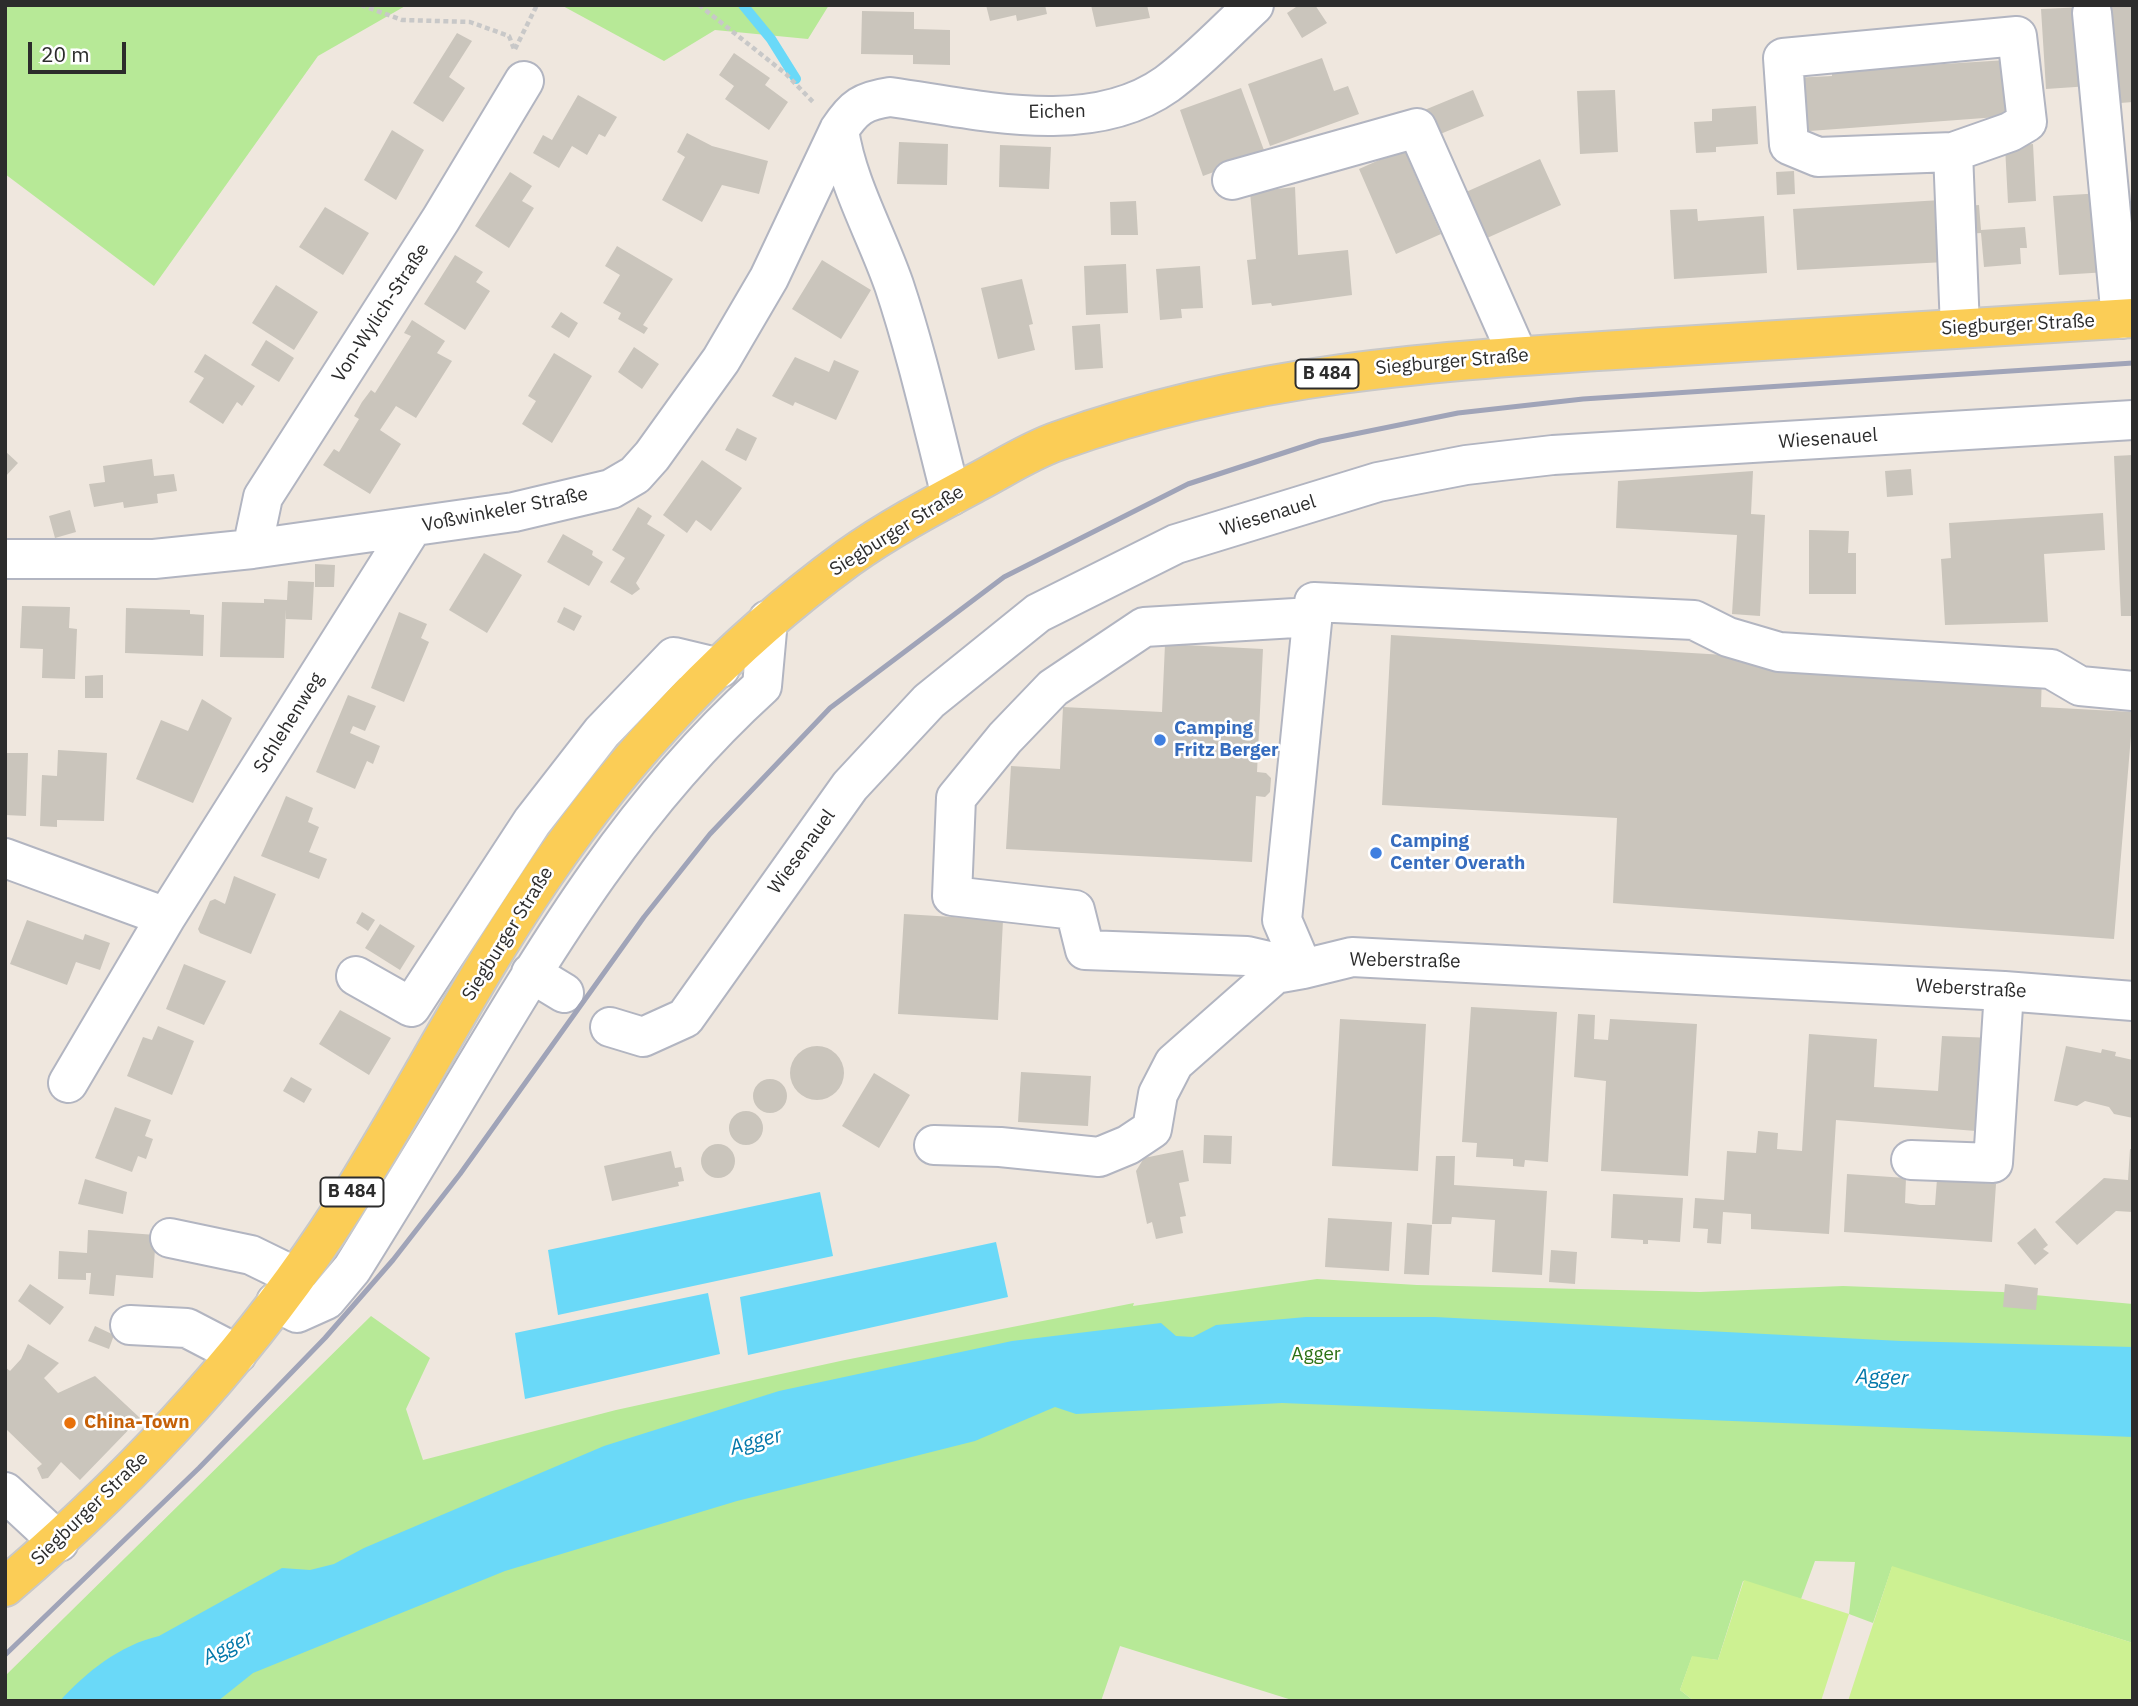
<!DOCTYPE html>
<html>
<head>
<meta charset="utf-8">
<style>
	body { margin:0 }
	#map { position:relative; width:2138px; height:1706px; overflow:hidden; background:#efe7de; font-family:"IBM Plex Sans",sans-serif }
	canvas { display:block }
	.frame { position:absolute; inset:0; border:7px solid #2c2c2c; pointer-events:none }
	.scale { position:absolute; left:28px; top:42px; width:98px; height:32px; box-sizing:border-box; border:4px solid #2c2c2c; border-top:0; padding-left:9px; font-size:21px; line-height:24px; white-space:nowrap; color:#2c2c2c; -webkit-text-stroke:5px #fff; paint-order:stroke }
</style>
</head>
<body>
<div id="map">
<canvas width="2138" height="1706"></canvas>
<div class="frame"></div>
<div class="scale">20 m</div>
</div>
<script>
const c = document.querySelector('canvas').getContext('2d');
c.lineJoin = 'round';
function paint(path, color) {
  c.fillStyle = color;
  c.fill(path, 'evenodd');
}
function strokePath(path, color, width, dash) {
  c.strokeStyle = color;
  c.lineWidth = width;
  c.lineCap = dash ? 'butt' : 'round';
  c.setLineDash(dash || []);
  c.stroke(path);
}
function write(font, color, halo, rows, align = 'center') {
  c.font = font + ' "IBM Plex Sans",sans-serif';
  c.lineWidth = 5;
  c.setLineDash([]);
  c.textBaseline = 'middle';
  c.strokeStyle = halo;
  c.fillStyle = color;
  for (const [text, x, y, turn = 0] of rows) {
    c.save();
    c.translate(x, y);
    c.rotate((+turn || 0) * Math.PI / 180);
    c.textAlign = isNaN(turn) ? turn : align;
    if (halo) c.strokeText(text, 0, 0);
    c.fillText(text, 0, 0);
    c.restore();
  }
}
paint(new Path2D(`
	M5,5H407L318,56L154,286L5,174Z
	M561,5H829L808,39L715,30L664,61Z
	M1317,1279L1417,1285L1700,1292L1843,1286L2002,1292L2133,1304V1643L1892,1567L1873,1623L1849,1614L1855,1562L1815,1561L1801,1599L1743,1581L1718,1660L1692,1657L1680,1690L1694,1701H1295L1120,1646L1101,1701H5V1676L371,1316L430,1358L406,1409L423,1460L616,1410L845,1360L1134,1303L1133,1306Z`), '#b7e997');
paint(new Path2D(`
	M1892,1566L2133,1643V1701H1848Z
	M1744,1580L1849,1614L1821,1701H1694L1680,1690L1692,1656L1718,1660Z`), '#cdf192');
paint(new Path2D(`
	M820,1192L833,1256L558,1315L548,1250Z
	M996,1242L1008,1297L748,1355L740,1297Z
	M708,1293L720,1354L525,1399L515,1333Z
	M1306,1317H1435L1901,1341L2133,1347V1437L1282,1403L1076,1414L1055,1407L975,1441L737,1501L505,1571L253,1673L218,1701H60C86,1672 120,1645 159,1636L282,1568L310,1570L334,1564L364,1548L604,1446L779,1391L1012,1341L1161,1323L1176,1336L1193,1337L1216,1325Z`), '#6ad9f8');
strokePath(new Path2D(`
	M743,5L771,39L796,79`), '#6ad9f8', 10);
paint(new Path2D(`
	M986,5H1045L1047,14L1017,21L1016,15L990,21Z
	M1091,5H1147L1150,18L1096,27Z
	M1299,5H1315L1327,23L1302,38L1287,13Z
	M2110,5H2133V102L2120,103Z
	M2085,7L2090,86L2046,89L2041,9Z
	M862,11L914,12V29L950,30V65L913,64V55L861,54Z
	M457,33L472,41L449,77L465,88L443,122L413,103Z
	M734,53L770,78L765,85L788,102L769,130L725,99L734,86L719,75Z
	M1322,58L1334,91L1348,86L1359,114L1270,146L1248,84Z
	M2007,60L2011,116L1796,132L1792,78L1832,76V71Z
	M1241,88L1265,153L1203,176L1180,110Z
	M1473,90L1484,116L1433,137L1422,111Z
	M1615,90L1618,152L1580,154L1577,91Z
	M578,95L617,117L605,137L599,134L587,155L572,146L559,168L533,153L543,135L552,140Z
	M1756,106L1758,144L1716,147V152L1696,153L1694,122L1712,121V109Z
	M392,130L424,150L396,200L364,180Z
	M687,133L712,146L768,161L759,194L722,185L702,222L662,200L685,157L677,152Z
	M899,142L948,144L947,185L897,184Z
	M2033,144L2036,201L2008,203L2005,146Z
	M1000,145L1051,147L1049,189L999,187Z
	M1404,149L1441,234L1396,254L1359,169Z
	M1540,159L1561,205L1478,242L1457,196Z
	M1794,171L1795,194L1777,195L1776,172Z
	M510,172L532,186L522,201L534,208L509,248L475,226Z
	M1295,187L1298,255L1348,250L1352,295L1272,306L1271,303L1252,305L1247,260L1256,259L1250,192Z
	M2103,193L2108,272L2059,275L2053,196Z
	M1941,200L1945,262L1797,270L1793,209Z
	M1136,201L1138,235H1111L1110,202Z
	M1979,205L1981,230L2025,227L2027,248H2020L2021,264L1984,267L1981,233L1966,234L1965,206Z
	M325,207L369,233L343,275L299,247Z
	M1697,209L1698,221L1764,216L1767,273L1674,279L1670,210Z
	M617,246L673,279L643,325L648,328L644,334L618,319L621,313L603,303L620,275L605,266Z
	M455,255L483,272L476,282L490,291L465,330L424,304Z
	M822,260L871,290L841,339L792,309Z
	M1126,264L1128,313L1086,315L1084,266Z
	M1200,266L1203,308L1181,309L1182,318L1160,320L1156,269Z
	M1022,279L1033,324L1029,325L1035,350L998,359L981,288Z
	M276,285L318,312L294,350L252,323Z
	M561,312L578,323L569,338L551,327Z
	M412,320L445,341L437,353L452,361L416,418L396,406L380,430L401,444L370,494L323,465L334,449L339,452L359,419L354,416L362,402L371,390L375,393L411,336L404,333Z
	M1100,324L1103,368L1075,370L1072,326Z
	M266,340L294,358L279,382L251,365Z
	M634,347L659,364L642,389L618,372Z
	M554,353L592,376L552,443L522,424L536,401L528,396Z
	M205,354L255,386L242,406L237,402L223,424L189,402L204,378L194,372Z
	M795,357L829,372L834,360L859,371L836,420L795,402L793,406L772,396Z
	M737,428L757,438L746,461L725,450Z
	M5,451L18,463L5,477Z
	M2133,455V616H2121L2114,456Z
	M152,459L154,476L174,474L177,491L157,494L158,503L124,508L123,502L94,507L89,484L105,482L103,466Z
	M702,460L742,488L711,531L696,520L687,533L663,515Z
	M1911,469L1913,495L1887,497L1885,471Z
	M1753,471L1751,514L1765,515L1760,616L1732,614L1737,535L1616,528L1618,481Z
	M638,507L652,516L647,524L665,535L636,583L640,589L632,595L610,582L625,558L612,550Z
	M70,510L76,532L55,538L49,516Z
	M2103,513L2105,550L2044,554L2048,622L1945,625L1941,559L1951,558L1949,523Z
	M1809,530L1849,531L1848,553H1856V594H1809Z
	M563,534L593,551L592,555L603,562L589,586L547,562Z
	M484,553L522,575L487,633L449,610Z
	M315,564L335,565L334,587H315Z
	M288,581L314,582L312,620L286,619V609L284,658L220,657L222,602L264,603V599L287,600Z
	M22,606L70,607L69,628L77,629L75,679L42,678L43,649L20,648Z
	M564,607L582,616L574,631L557,622Z
	M126,608L190,610V614L204,615L203,656L125,653Z
	M399,612L427,624L421,638L429,642L404,702L371,688Z
	M1391,635L2042,674L2041,707L2133,712L2114,939L1613,903L1617,818L1382,805Z
	M1165,644L1263,649L1257,772L1266,773L1271,778L1270,792L1265,797L1256,796L1252,862L1006,849L1011,766L1060,769L1063,707L1162,712Z
	M103,675V698H85V676Z
	M348,695L376,706L365,731L353,726L350,733L380,746L373,764L367,761L355,789L316,772Z
	M202,699L232,718L193,803L136,779L161,720L188,731Z
	M58,750L107,753L104,821L57,820V827L40,826L42,775L57,776Z
	M5,753H28L26,816L5,815Z
	M286,796L313,808L308,822L319,827L309,852L327,859L319,879L261,856Z
	M234,876L276,894L251,954L200,933L198,929L210,901L215,899L225,904Z
	M362,912L375,920L368,931L356,923Z
	M904,914L1003,920L998,1020L898,1014Z
	M27,920L83,940L85,934L110,943L100,970L76,962L67,985L10,964Z
	M380,924L415,946L400,970L365,948Z
	M184,964L226,981L204,1025L166,1009Z
	M1471,1007L1557,1012L1548,1162L1525,1160L1524,1167L1513,1166V1159L1476,1157L1477,1143L1462,1142Z
	M340,1010L391,1038L369,1075L319,1044Z
	M1578,1014L1595,1015L1594,1039L1608,1040L1610,1019L1697,1024L1688,1176L1601,1171L1606,1081L1574,1077Z
	M1340,1019L1426,1024L1418,1171L1332,1166Z
	M158,1026L194,1041L172,1095L127,1076L143,1037L152,1040Z
	M1809,1034L1877,1039L1874,1087L1938,1091L1942,1036L1994,1038L1989,1132L1836,1120L1829,1234L1751,1229V1214L1723,1212L1721,1244L1707,1243L1708,1229L1693,1228L1695,1198L1724,1200L1727,1151L1756,1153L1758,1131L1778,1133L1777,1149L1802,1151Z
	M790 1073a27 27 0 1 1 54 0a27 27 0 1 1-54 0Z
	M2066,1046L2101,1053L2102,1049L2116,1052L2115,1056L2133,1060V1118L2114,1114L2109,1107L2085,1101L2077,1106L2054,1101Z
	M1021,1072L1091,1076L1088,1126L1018,1122Z
	M874,1073L910,1095L879,1148L842,1126Z
	M291,1077L312,1089L304,1103L283,1091Z
	M753 1096a17 17 0 1 1 34 0a17 17 0 1 1-34 0Z
	M115,1107L151,1120L145,1136L153,1139L146,1159L138,1156L132,1172L95,1158Z
	M729 1128a17 17 0 1 1 34 0a17 17 0 1 1-34 0Z
	M1204,1135L1232,1136L1231,1164L1203,1163Z
	M701 1161a17 17 0 1 1 34 0a17 17 0 1 1-34 0Z
	M2130,1149H2133V1212L2116,1211L2077,1245L2055,1222L2104,1178L2128,1180Z
	M1183,1150L1189,1181L1179,1183L1186,1216L1180,1217L1183,1233L1156,1239L1152,1222L1147,1224L1136,1171L1144,1158Z
	M671,1151L675,1168L681,1167L684,1181L678,1182L679,1186L612,1201L604,1166Z
	M1436,1156H1455L1454,1185L1547,1191L1542,1275L1492,1272L1495,1220L1452,1217L1451,1224H1432Z
	M1847,1174L1906,1178L1905,1203L1920,1205H1935L1937,1179L1996,1184L1992,1242L1844,1232Z
	M85,1179L127,1192L123,1214L78,1204Z
	M1613,1194L1683,1198L1680,1242L1648,1240V1244H1643V1240L1611,1238Z
	M1328,1218L1392,1222L1389,1271L1325,1267Z
	M1407,1223L1432,1225L1429,1275L1404,1274Z
	M2035,1228L2048,1245L2043,1249L2049,1253L2035,1265L2017,1243Z
	M88,1230L156,1235L153,1278L116,1275L114,1296L89,1294L91,1273H86V1280L58,1279L59,1251L87,1253Z
	M1551,1250L1577,1252L1575,1284L1549,1282Z
	M30,1284L64,1307L50,1325L18,1301Z
	M2005,1284L2038,1288L2036,1310L2003,1307Z
	M95,1326L114,1335L109,1349L88,1341Z
	M28,1344L59,1363L44,1378L58,1393L95,1376L140,1418L80,1480L61,1462L48,1478L42,1479L37,1468L42,1464L5,1428V1367L10,1371L21,1359Z`), '#cac5bc');
const minor = new Path2D(`
	M2092,13L2121,319
	M839,130C847,184 876,233 894,285C917,354 933,426 951,496
	M1953,152L2010,132L2027,122L2017,36L1783,58L1789,145L1818,157L1953,152L1960,328
	M1232,180L1417,128L1518,356
	M252,549L263,497L441,219L524,81
	M5,559H154L252,549L514,512L611,489L635,475L652,456L721,360L769,278L839,130C854,107 863,101 890,97C976,109 1090,139 1167,84C1198,61 1226,31 1254,5
	M2133,691L2080,686L2051,669L1779,652L1728,637L1694,620L1314,602L1282,920L1303,969L1352,957L2004,991L2133,1001
	M5,858L166,917
	M1303,969L1247,956L1085,950L1075,910L952,896L956,798L1005,738L1053,688L1144,627L1312,617
	M531,973L564,993
	M356,976L411,1007L532,822L602,732L674,657L720,668
	M610,1027L643,1037L685,1018L850,786L929,701L1038,613L1176,544L1378,482L1466,465L1553,455L2133,420
	M68,1083L166,917L411,529
	M934,1145L1000,1147L1099,1157L1128,1145L1152,1129L1158,1094L1174,1063L1275,974L1303,969
	M1911,1160L1993,1163L2004,991
	M170,1238L251,1255L294,1276
	M276,1302L297,1313L326,1300L352,1269C390,1208 428,1146 465,1084C553,937 634,802 762,686L768,620
	M130,1325L187,1328L237,1354
	M5,1492L59,1542`);
const major = new Path2D(`
	M5,1587C134,1477 251,1352 343,1208C412,1099 470,983 543,876C626,754 729,645 848,558C887,530 932,506 975,483C1002,469 1029,451 1058,441C1258,369 1455,360 1665,347C1821,337 1977,327 2133,318`);
strokePath(minor, '#b2b5c1', 42);
strokePath(major, '#c8c8c8', 42);
strokePath(new Path2D(`
	M361,5L402,20L470,22L509,36L514,49
	M699,5L786,74L814,103
	M515,49L537,5`), '#c8c8c8', 4.5, [5, 3.5]);
strokePath(minor, '#fff', 38);
strokePath(major, '#fbcd56', 38);
strokePath(new Path2D(`
	M5,1655L199,1468L325,1338L393,1260L460,1174L644,917L710,834L830,708L1004,577L1188,484L1320,441L1458,413L1583,399L2133,363`), '#a0a4b8', 5);
for (const [x, y, r, color] of [
	[1160,740,7,"#3f7fe0"],
	[1376,853,7,"#3f7fe0"],
	[70,1423,7,"#e8710a"]
]) {
  const dot = new Path2D();
  dot.arc(x, y, r, 0, 2 * Math.PI);
  c.fillStyle = color;
  c.fill(dot);
  strokePath(dot, '#fff', 2.5);
}
for (const [x, y, w] of [
	[1327,374,63],
	[352,1192,63]
]) {
  const box = new Path2D();
  box.roundRect(x - w / 2, y - 14.5, w, 29, 5);
  c.fillStyle = '#fff';
  c.fill(box);
  strokePath(box, '#2c2c2c', 2);
}
write('bold 18px', '#2c2c2c', null, [
	["B 484",1327,374],
	["B 484",352,1192]
]);
write('19px', '#2c2c2c', '#fff', [
	["Eichen",1057,112,-1],
	["Von-Wylich-Straße",381,313,-57],
	["Siegburger Straße",2018,325,-3],
	["Siegburger Straße",1452,362,-5],
	["Wiesenauel",1828,439,-4],
	["Voßwinkeler Straße",505,510,-11],
	["Wiesenauel",1268,516,-17],
	["Siegburger Straße",897,531,-32],
	["Schlehenweg",289,723,-58],
	["Wiesenauel",802,852,-54],
	["Siegburger Straße",508,934,-58],
	["Weberstraße",1405,961,1],
	["Weberstraße",1971,989,3],
	["Siegburger Straße",90,1509,-44]
]);
write('bold 19px', '#366cbe', '#fff', [
	["Camping",1174,729],
	["Fritz Berger",1174,751],
	["Camping",1390,842],
	["Center Overath",1390,864]
], 'left');
write('19px', '#2c7115', '#fff', [
	["Agger",1316,1355]
]);
write('bold 19px', '#c56008', '#fff', [
	["China-Town",84,1423]
], 'left');
write('italic 21px', '#0378aa', '#fff', [
	["Agger",1882,1378,2],
	["Agger",756,1442,-15],
	["Agger",228,1648,-26]
]);
</script>
</body>
</html>
